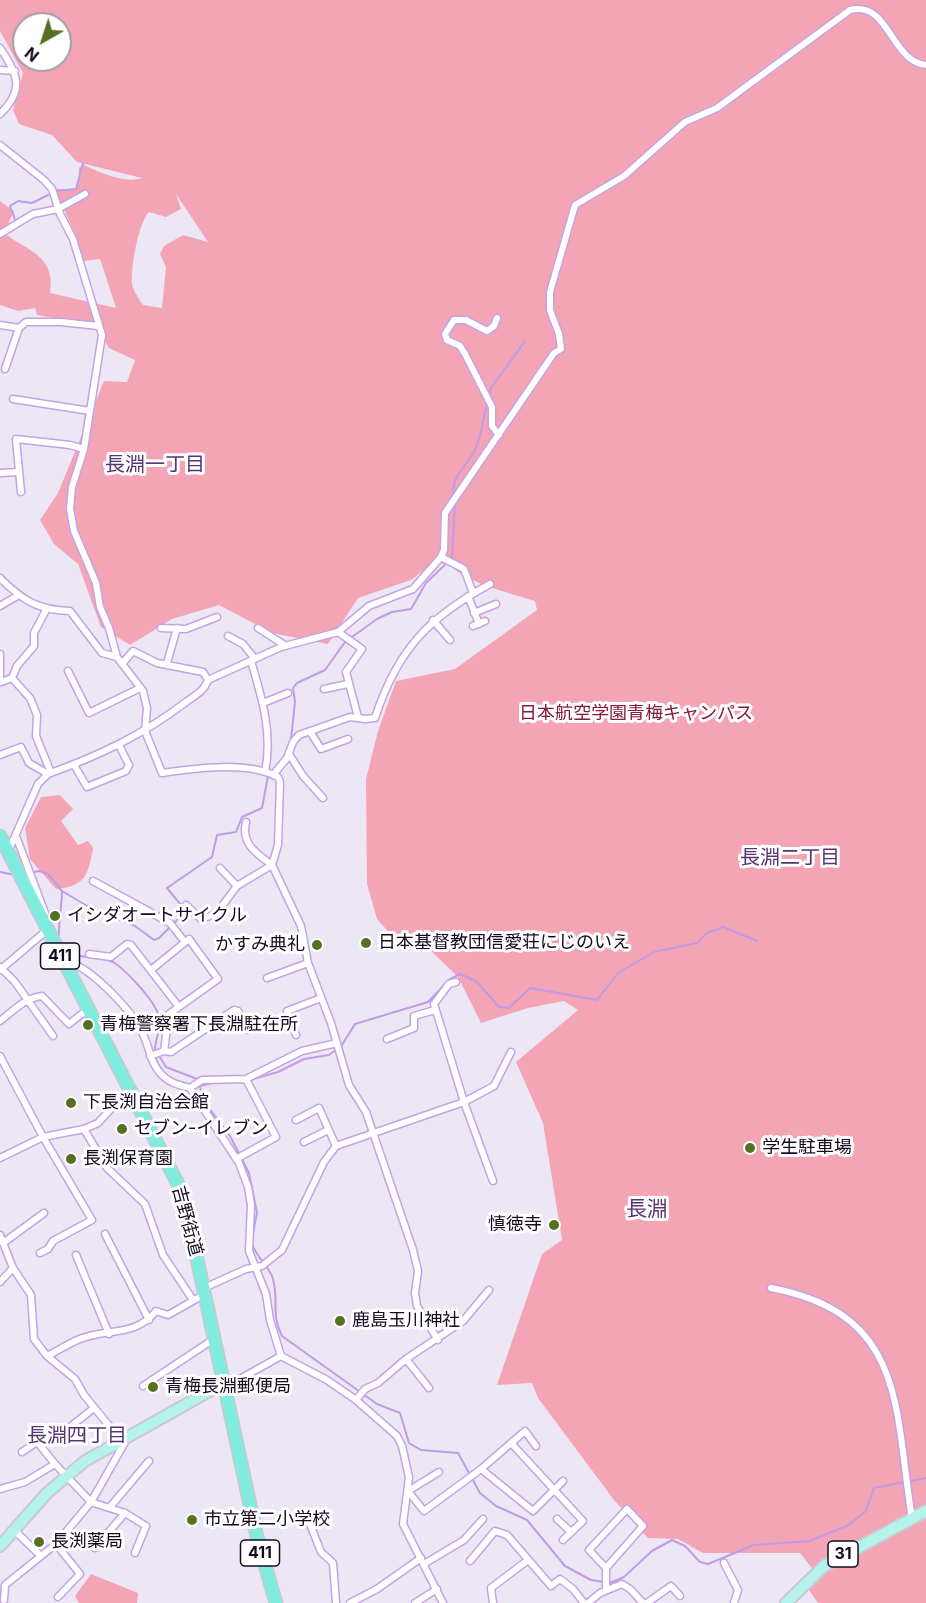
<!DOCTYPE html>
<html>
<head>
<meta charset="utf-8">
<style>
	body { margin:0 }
	#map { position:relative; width:926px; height:1603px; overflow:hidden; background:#ede7f5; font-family:Inter,sans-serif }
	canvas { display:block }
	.north { position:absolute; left:12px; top:12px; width:60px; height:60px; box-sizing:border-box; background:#fff; border:2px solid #a19ca6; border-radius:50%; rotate:219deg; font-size:16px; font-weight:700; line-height:24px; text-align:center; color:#150821 }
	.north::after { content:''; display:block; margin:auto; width:21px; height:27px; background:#567023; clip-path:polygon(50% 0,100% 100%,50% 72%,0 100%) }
</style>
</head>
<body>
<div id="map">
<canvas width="926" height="1603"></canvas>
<div class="north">N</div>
</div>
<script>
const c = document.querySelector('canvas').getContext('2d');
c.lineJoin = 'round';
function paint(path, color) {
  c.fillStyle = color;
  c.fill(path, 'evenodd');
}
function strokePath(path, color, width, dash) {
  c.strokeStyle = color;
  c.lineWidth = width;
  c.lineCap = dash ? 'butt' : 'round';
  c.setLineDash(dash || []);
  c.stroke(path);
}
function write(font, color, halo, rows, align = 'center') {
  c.font = font + ' Inter,"Noto Sans JP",sans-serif';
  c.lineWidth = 6;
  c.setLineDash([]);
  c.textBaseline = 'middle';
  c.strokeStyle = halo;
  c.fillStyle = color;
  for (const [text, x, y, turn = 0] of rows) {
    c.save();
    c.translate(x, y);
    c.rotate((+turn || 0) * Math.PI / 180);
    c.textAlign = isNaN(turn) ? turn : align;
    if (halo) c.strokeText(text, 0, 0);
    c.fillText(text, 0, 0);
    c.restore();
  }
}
paint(new Path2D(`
	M0,0H926V1603H818L809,1590L819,1577L800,1553H703L678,1539L648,1538L614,1500L538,1398L532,1383L497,1385L542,1254L562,1240L543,1123L516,1062L578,1010L564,1001L528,1008L481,1023L458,977L430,950L394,938L377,919L367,884L366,779L378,731L396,681L455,669L537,610L535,601C503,591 463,583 441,557L411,580L358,598L328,644L272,633L219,605L172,619L130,645L101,627L78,564L54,544L40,520L58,493L104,381L127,382L135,360L109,348L95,325L37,315L35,308L18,311L0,305V201L14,211L4,233C27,251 56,255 50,293L116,308L100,259L83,261L78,241L55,189H76L79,180V168L84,165C98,172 126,184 142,178L77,162L52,135L19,124L13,110L23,73L0,31ZM24,24H60V60H24ZM176,194L208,242L183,235L164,246L160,254L166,267L162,308L143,305C139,299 133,290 132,284C131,266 138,224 149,212L166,217L181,209Z
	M60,795L73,809L61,821L78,845L88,841L93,848C88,875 86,886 56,889L30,859L25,828L41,797Z
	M91,1574L138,1593L137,1603H79L75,1596Z`), '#f3a5b5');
strokePath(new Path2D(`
	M56,191L76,189L83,163
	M16,222L10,206L18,201L32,203L48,195
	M0,230L6,227
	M489,396L491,388L525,341
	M454,498C449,476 468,466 476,448C482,434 483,416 488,401
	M291,740L295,702L293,688L297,683L325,670L345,642L377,619L392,612L411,609L426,583L452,558L455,504
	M0,872L15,875
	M23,874L39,871L48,874L62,891L87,906L135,926L154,940L159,938L186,911L167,888L212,857L217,835L236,832L242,817L262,808L268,776L286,754
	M62,891C62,902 58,928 59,937C63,964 96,953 113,962C126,970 153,999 158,1014C162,1027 156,1036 155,1049L166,1067L197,1079L206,1104L230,1136L249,1173L257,1213L252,1238
	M250,1080L278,1072L304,1059L329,1055L342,1045L355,1024L428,1002L449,980L460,974L476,981L499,1007L509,1008L530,988L597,1000L618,973L654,952L697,943L707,933L723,927L757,941
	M220,1082H244
	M200,1086L212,1083
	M252,1244C256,1256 267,1265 272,1276C280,1298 270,1314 282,1336L377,1404L400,1413L409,1443L421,1450L458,1453L480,1493L496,1506L527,1520L565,1566L591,1580L610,1583L624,1577L652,1551L672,1540L685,1546L700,1562L708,1564L754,1545L809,1541L847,1526L866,1511L874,1488L926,1478`), '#bf9ce6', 2);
const street = new Path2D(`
	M0,48C18,74 25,90 0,114
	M0,70L15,71
	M0,145L44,180L52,189L60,214L73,239L102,335L84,449L72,487L70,509L74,531L96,583L100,607L109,628L117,657
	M0,234L33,214L58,209L85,194
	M497,318L494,326L487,331L466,320H454L445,334L447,340L460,346L465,354L492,407V426L499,435
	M0,325L19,328
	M5,369L19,328L26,322H61L98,326
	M13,399L90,411
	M0,473L19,472
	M21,492L16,439L70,445L84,449
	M441,557L464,569L473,593
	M0,578C23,601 38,610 70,611L102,653L117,657L143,691L147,708L145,731L162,773C196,768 247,761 278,777L280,782L278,845L272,865L301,926L308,963L331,1023L349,1085L366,1112L413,1250L418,1271L415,1293L417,1306L438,1340
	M468,596L479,624
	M0,606L19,595
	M474,613L496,604
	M433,620L450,640
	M473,626L485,621
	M161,628L186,629L217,617
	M258,628L286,646
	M338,632L362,649L346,672L358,717
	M228,636L243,644L255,659
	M0,654V682
	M251,661C262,698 273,734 265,772
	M167,663L177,628
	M122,664L133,651L157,663L203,672L208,680
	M68,671L89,713L140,688
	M12,678L30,698L37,715L36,736L51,773
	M1,682L12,678L17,666L34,646V633L46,610
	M324,689L348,684
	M263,703L288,693
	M311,733L321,749L348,739
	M289,754L303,776L323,798
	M0,755L21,747L29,763L48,774C98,756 143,735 186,702C195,695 204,692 208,680L281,647L338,632L369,606L413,589L441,557L444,550L445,513L554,353L561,349L559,334L550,310V292L575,205L624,176L685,122L717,108L850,10C889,0 891,62 926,65
	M74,765L87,787L126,771L129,765L119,745
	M273,775L287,758L293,742L299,735L350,717L365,719L375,718C397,650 429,617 490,584
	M16,836L45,913
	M8,852L38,784L48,774
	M220,868L237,886
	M93,881L170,923L184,941
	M186,905L201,919L216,914L237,886L272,865C256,853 241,844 246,822
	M89,954L111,957L127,944L131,945L179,1007
	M63,961C86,962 133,1011 142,1032C149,1045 150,1063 161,1074C169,1083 179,1085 190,1088L202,1080L246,1079L302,1051L337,1043
	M0,967L15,982L53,1036
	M0,970L46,931
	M267,978L308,963
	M456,982L449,984L434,1004L464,1102L493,1181
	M0,1021C14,1010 25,998 42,996L69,1024L88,1009
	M296,1035L287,1011L321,998
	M387,1039L414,1028V1016L435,1010
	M164,1051L171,1052L234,1010L238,1011L248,1030
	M0,1056L43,1137L92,1220L53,1241L48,1249L40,1253
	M150,1056L164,1051L169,1014L218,979L189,939L151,970
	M190,1088L239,1163L248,1187L251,1205L249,1251L266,1294L270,1320L281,1356L327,1380L356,1400L397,1436L402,1446L409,1477L403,1524L443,1603
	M296,1120L319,1108L336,1146
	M84,1129L107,1168L145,1204L163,1255L193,1300
	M304,1142L328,1130
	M0,1158L43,1137L84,1129L98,1123L129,1089
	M236,1159L276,1137L246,1079
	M105,1234L149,1320
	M0,1235L13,1268L31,1295L34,1339L47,1356L75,1379L84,1395L124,1444L91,1502L56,1544L5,1585L4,1600
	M3,1243L44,1213
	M76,1255L109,1334
	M0,1282L13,1268
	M204,1288L246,1269L262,1266L282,1250L324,1162L336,1146L464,1102L494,1086L511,1052
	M771,1288C907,1314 894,1408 912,1519
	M47,1356C60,1350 73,1340 86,1337C112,1329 137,1335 156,1311L168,1315L205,1294
	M406,1359L429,1388
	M224,1383L238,1380L281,1356
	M143,1386L214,1339
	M356,1400L365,1389L378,1383L406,1359L463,1321L489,1290
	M57,1428L66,1440
	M61,1434L94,1408
	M34,1438L55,1464L91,1502L125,1513L146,1526L135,1553
	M512,1444L583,1521L563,1540
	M22,1452L37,1442
	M481,1469L533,1511L563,1481
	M439,1472L408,1491L424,1511L481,1469L525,1431L536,1446
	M0,1489L25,1482L55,1464
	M110,1507L149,1461
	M557,1519L571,1532
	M310,1524L321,1552L333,1563L336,1603
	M14,1530L40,1555
	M56,1544L80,1574L58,1597
	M95,1548L125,1513
	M470,1561L495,1531L507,1535L551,1586L560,1579L573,1589L584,1603
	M724,1563L738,1590L734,1603
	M424,1564L464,1540L483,1519
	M606,1568L589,1550L627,1509L643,1526L606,1568V1589
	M350,1603L377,1589L421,1558
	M415,1603L437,1589
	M493,1603L491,1588L528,1560
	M588,1603L600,1593L622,1584L630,1589L643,1603
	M647,1603L671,1586L680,1596`);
const primary = new Path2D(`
	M0,1546L47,1493L85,1461L224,1383
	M786,1603L824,1566L926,1511`);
const highway = new Path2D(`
	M0,836L183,1194L257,1537L276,1603`);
strokePath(street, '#c3a2e7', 9);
strokePath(primary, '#ccc9ce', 14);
strokePath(highway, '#ccc9ce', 15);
strokePath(street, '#fff', 6);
strokePath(primary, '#b3f3ec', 10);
strokePath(highway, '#80ebdf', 12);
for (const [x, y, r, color] of [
	[55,916,6,"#567023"],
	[366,943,6,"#567023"],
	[317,945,6,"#567023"],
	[88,1025,6,"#567023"],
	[71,1103,6,"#567023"],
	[122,1129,6,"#567023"],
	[750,1148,6,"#567023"],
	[71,1159,6,"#567023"],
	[554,1225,6,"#567023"],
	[340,1321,6,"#567023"],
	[153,1387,6,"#567023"],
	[192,1520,6,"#567023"],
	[39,1542,6,"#567023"]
]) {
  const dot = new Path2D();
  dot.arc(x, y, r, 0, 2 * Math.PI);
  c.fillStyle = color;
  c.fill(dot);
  strokePath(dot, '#fff', 2);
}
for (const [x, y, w] of [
	[60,956,39],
	[260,1553,39],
	[843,1554,30]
]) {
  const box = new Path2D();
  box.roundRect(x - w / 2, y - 13, w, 26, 4.5);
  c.fillStyle = '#fff';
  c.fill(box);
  strokePath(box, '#150821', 1.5);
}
write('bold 16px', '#150821', null, [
	["411",60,956],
	["411",260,1553],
	["31",843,1554]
]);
write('18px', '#821b3e', '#fff', [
	["日本航空学園青梅キャンパス",636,714]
]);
write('18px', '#150821', '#fff', [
	["イシダオートサイクル",67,916],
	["日本基督教団信愛荘にじのいえ",378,943],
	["かすみ典礼",305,945,"right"],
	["青梅警察署下長淵駐在所",100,1025],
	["下長渕自治会館",83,1103],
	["セブン-イレブン",134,1129],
	["学生駐車場",762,1148],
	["長渕保育園",83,1159],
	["慎徳寺",542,1225,"right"],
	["鹿島玉川神社",352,1321],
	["青梅長淵郵便局",165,1387],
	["市立第二小学校",204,1520],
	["長渕薬局",51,1542]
], 'left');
write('18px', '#150821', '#fff', [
	["吉野街道",187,1221,75]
]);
write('20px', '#553572', '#fff', [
	["長淵一丁目",155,465],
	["長淵二丁目",790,858],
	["長淵四丁目",77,1436]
]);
write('21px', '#553572', '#fff', [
	["長淵",647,1210]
]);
</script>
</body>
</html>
